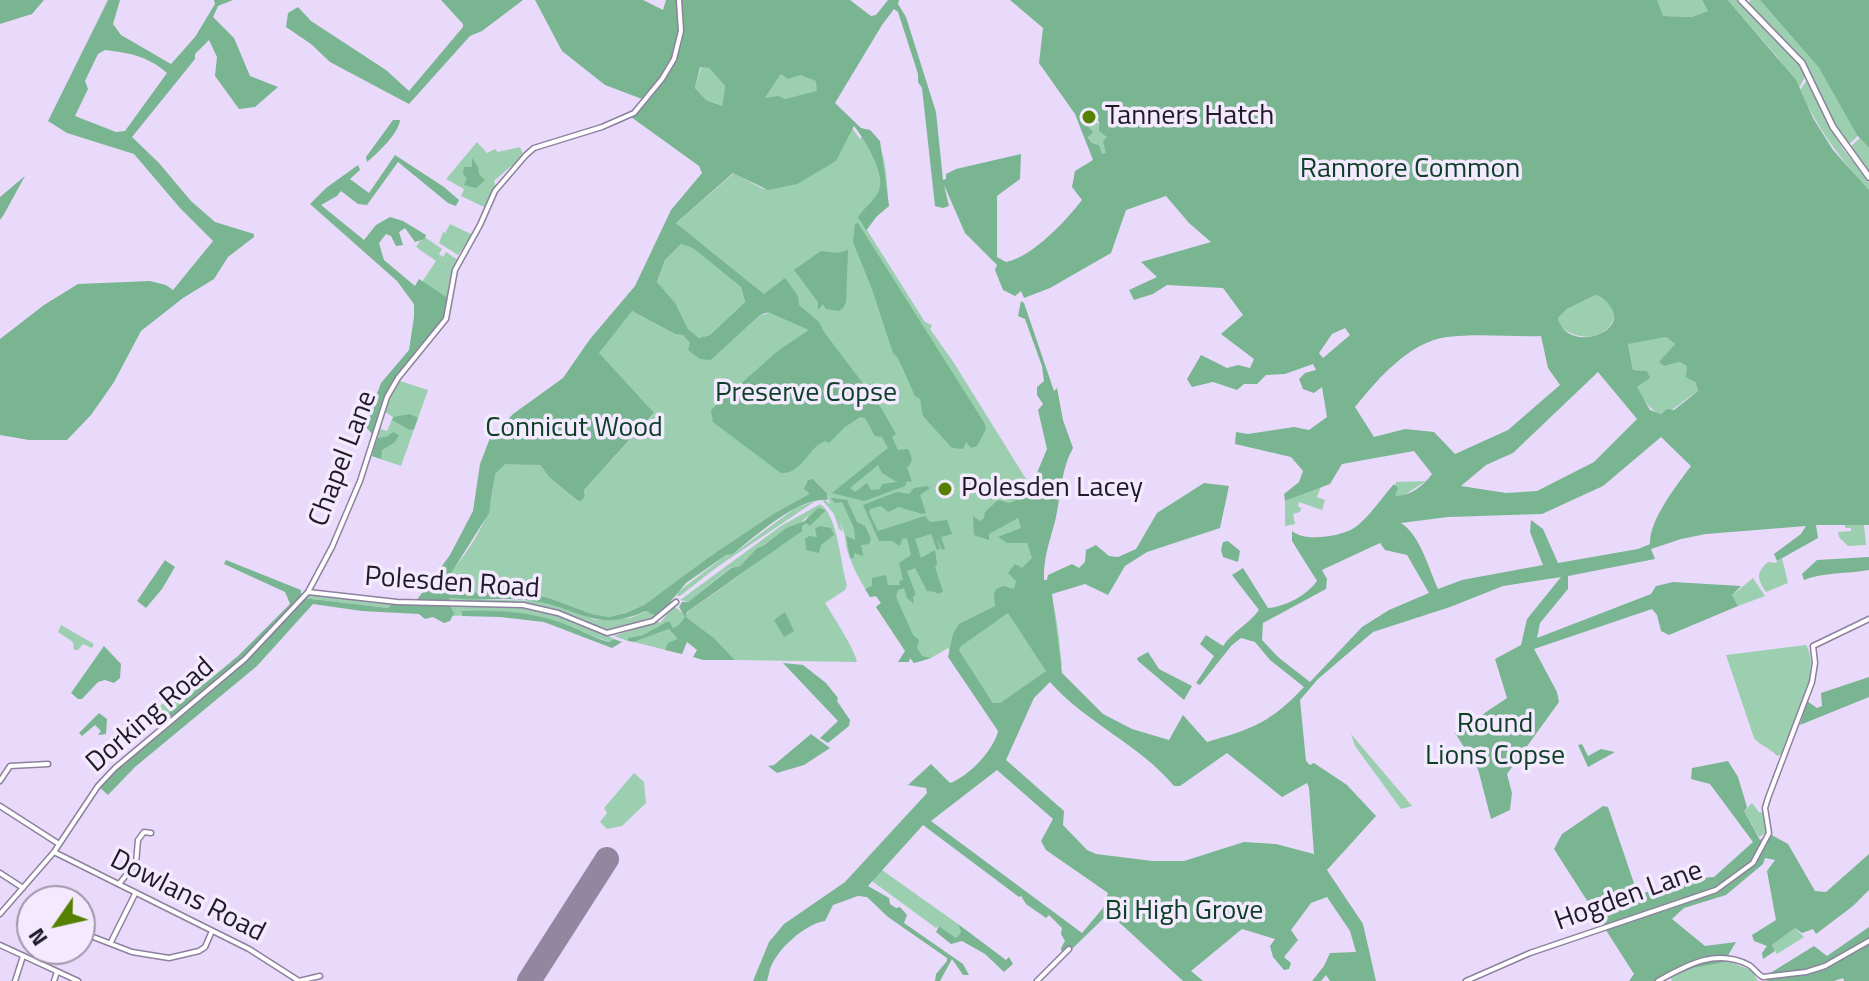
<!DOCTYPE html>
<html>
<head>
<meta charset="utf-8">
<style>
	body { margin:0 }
	#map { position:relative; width:1869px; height:981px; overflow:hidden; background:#e9dafc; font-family:"Titillium Web",sans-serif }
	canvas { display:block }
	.north { position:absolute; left:16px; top:885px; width:80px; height:80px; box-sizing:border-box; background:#f3eaff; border:2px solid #9f97a8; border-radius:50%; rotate:236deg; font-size:22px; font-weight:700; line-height:32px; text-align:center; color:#201a26 }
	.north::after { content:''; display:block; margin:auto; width:28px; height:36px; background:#568002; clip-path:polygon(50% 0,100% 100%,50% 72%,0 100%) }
</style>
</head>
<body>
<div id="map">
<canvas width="1869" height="981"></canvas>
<div class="north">N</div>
</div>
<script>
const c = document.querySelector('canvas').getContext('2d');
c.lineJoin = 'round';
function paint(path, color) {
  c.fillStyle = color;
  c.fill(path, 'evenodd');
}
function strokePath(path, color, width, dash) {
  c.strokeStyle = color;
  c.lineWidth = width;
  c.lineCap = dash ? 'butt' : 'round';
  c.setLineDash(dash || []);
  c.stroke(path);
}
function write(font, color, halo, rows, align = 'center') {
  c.font = font + ' "Titillium Web",sans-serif';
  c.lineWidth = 7;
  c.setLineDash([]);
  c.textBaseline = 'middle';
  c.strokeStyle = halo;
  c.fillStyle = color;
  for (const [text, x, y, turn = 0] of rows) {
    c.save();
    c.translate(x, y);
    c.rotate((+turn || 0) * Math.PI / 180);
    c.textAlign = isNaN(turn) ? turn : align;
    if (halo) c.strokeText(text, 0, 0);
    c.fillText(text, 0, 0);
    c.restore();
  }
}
paint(new Path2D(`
	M1657,0H1702L1708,11L1692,17L1662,16Z
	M1728,0H1738L1796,59L1806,75L1799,88L1778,58Z
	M1751,0H1760L1819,68L1858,136L1848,145L1831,121L1808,70L1748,4Z
	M701,67L709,68L725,86L722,106L706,100L695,88Z
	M781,74L800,75L817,81V92L785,99L765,98Z
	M1807,80L1843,149L1869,182V190C1839,157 1819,131 1800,90Z
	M1088,108L1107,137L1106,153L1102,155L1099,145L1092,143L1088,136L1089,127L1083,124L1079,116Z
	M852,128L860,139L862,137L859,132L870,130C888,150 886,181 889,206L877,216L867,230L925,322L932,325L930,329L954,363L1031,487L1017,500V515L1037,571C1056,584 1059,642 1062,666L1046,671L999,704L993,703L959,650L950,651L948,648L931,658L914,663L876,607L881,603L876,596L870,597C862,583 854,571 849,555C844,544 847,534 840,523L843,532L839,529L834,514L823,501L824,499L830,504L827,493L813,479L808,496L773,514L709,557L644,605L626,613L609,617L592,614L549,598L450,592L445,585L450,574C479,536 501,505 491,455L509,462L540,465L550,478L577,500L585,496L584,490L654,414L598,353L632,311L675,334L683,335L711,360L760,315L767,314L764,294L676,223L734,173L763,189L836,161Z
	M1860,138L1869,148V176L1849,148Z
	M477,142L487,153L495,149L498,152L520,147L523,154L514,167L511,166L494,181L496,187L486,208L461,196L464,189L446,179Z
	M450,224L473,235L458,255L439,243L443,232L445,233Z
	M426,238L442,249L439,254L443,257L446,252L458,260L453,271L448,298L422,282L436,261L416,247L420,241Z
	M681,244L693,247L741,287L745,302L710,335L699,338L688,329L676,304L657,283L665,260Z
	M1595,295C1639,306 1600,359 1560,326L1558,318L1567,309Z
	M1666,337L1675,344L1660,362L1664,366L1680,362L1688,366L1698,391C1664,413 1662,430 1636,387L1649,378L1647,371L1633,370L1628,343Z
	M400,381L428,390L401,466L372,456L380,429L387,431L393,417L385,412L388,399Z
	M1426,481L1403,496L1394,497L1396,482Z
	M1321,487L1317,497L1325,500L1322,510L1299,502L1298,506L1301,508L1300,512L1293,514L1295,524L1285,526V501Z
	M817,500L717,567L680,596H677L678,592L726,555L733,554L794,509Z
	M820,504C838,515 840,563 847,585L845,590L825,603C832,614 856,652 857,662L735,660L714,638L686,617L679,626L673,628L670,622H666L643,635L629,638L628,641L614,636L657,621L660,623L674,606L686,616L688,612C710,595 802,536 808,515L800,524L786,528L763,546L757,548L740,566L730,568L688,602L680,600L781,526Z
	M1845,523L1864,525L1866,545L1848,546L1839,537L1838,532L1851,531V528H1845Z
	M1782,558L1788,583L1766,592C1758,580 1755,573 1768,562L1775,563Z
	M1753,578L1765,596L1738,606L1732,595Z
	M308,594L393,603L388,608L303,598Z
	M450,598L533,601L553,604L596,620L630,618L675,600L655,619L608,631L563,613L529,604L457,602L448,601Z
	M493,605C536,607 577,618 614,639L610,642L536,616L512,612L453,616L450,606Z
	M61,625L94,644L92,648L83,644L78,650H74L73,642L58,632Z
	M669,629L682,643V654L634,642Z
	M1806,645C1822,671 1794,725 1784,753L1777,756C1771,748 1760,746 1754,738L1726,655Z
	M201,674L208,683L183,703L176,694Z
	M173,696L180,705L163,718L156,709Z
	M1351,734L1412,806L1401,809L1355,746Z
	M634,773L644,782L646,803L622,826L607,829L600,822L607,813L604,808Z
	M1752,803L1759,812L1764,813L1767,832L1759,837L1744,811Z
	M882,870L958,924L961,932L956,938L939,926L936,928L872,881Z
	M1795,928L1804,937L1777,954L1772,945Z
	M1725,960L1751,970L1758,981H1672L1671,978L1693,968Z`), '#9bcfaf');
paint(new Path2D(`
	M0,0H44L32,14L0,24Z
	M108,0H120L113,24L121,35L171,64L195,37L215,4L214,0H233L218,6L213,17L234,38L250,76L278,87L255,107L239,109L215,76L217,57L209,40L195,54V59L132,137L159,163L191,201L215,222L254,234V237L228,257L214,279L183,298L141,331L114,382L91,415L67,440H29L0,435V339L44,305L78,284L150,281L166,285L173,290L213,241L180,208L134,154L67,133L48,121ZM105,50C129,53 148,56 167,73L125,131L116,132L75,116L88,89L85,81L98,54Z
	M441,0H523L482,31L470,36L409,104L330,62L311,44L286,27L288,13L298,7L311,21L386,70L409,91L463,27V24Z
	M535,0H643L663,10L666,0H850L871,16L876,15L888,0H899L898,4L906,17L936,112L943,180L946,179V174L956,169L1021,154L1020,179L997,196V257L1006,262C1032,257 1066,221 1082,200L1072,187L1075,171L1093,160L1075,114L1039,63L1043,28L1010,0H1657L1663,16L1692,17L1708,11L1702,0H1728L1796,80L1813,118L1833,150L1869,190V525H1816L1818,538L1777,561L1774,554L1801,534L1806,526L1706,534L1681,539L1651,549L1655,559L1568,576V589L1540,623L1537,638L1651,594L1656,586L1673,582L1741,586L1732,595L1738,606L1669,635L1661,631L1657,615L1652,609L1534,649L1557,692L1559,702L1507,774L1512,793L1510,810L1491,819L1478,769L1455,733L1507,698L1495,659L1521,645L1527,619L1561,577L1503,586L1450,607L1373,632L1318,679L1300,700L1306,761L1310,765L1314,763L1347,785L1376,816L1327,870L1363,924L1376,981H1330L1326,975L1321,981H1312L1324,966L1330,953L1356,952L1350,931L1327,897L1311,903L1291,930L1298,940L1284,957L1291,963L1289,969L1284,970L1273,957L1270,946L1275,939L1242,929L1191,971L1203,981H1183L1109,913L1073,948L1070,946L1062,953L1061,948L1065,941L1061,934L1062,928L1049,915L1046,918L1026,904L1021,896L1019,897L923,825L868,886L889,898L890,904L896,908L900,907L907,915L904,923L963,964L969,975H963L952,959L940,981H935L936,974L947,961V958L888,917L867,897L858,896L833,905L825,921C805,924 777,949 770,969C769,973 768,977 767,981H753L769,942L784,924L845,882L927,793L926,788L908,785L931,764L950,783C968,777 994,750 998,731L948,657L953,634L959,624L995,606L994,594L996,589L1003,586L1014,589L1016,581L1008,573L1015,564L1022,568L1032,558L1027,543H1007L998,537L1021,528L1018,518L989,534V540L974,535L973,516L980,521L984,518L985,512L998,500L1009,503L1017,500L1031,487L1047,449L1038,410L1043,404L1037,395V387L1044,381L1042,366L1025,319L1018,316L1021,301L1024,303L1054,391L1057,388L1063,420L1073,448C1061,469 1061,494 1056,517C1051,539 1043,556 1044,580H1047L1048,575L1072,564L1079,568L1085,562L1086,550L1096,545L1109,556L1118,557L1136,549L1157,513L1204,483L1229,486L1220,528L1147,552L1125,566L1108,595L1085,584L1052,594L1062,673L1103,714L1132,729L1169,740L1183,715L1207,742C1253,729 1271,722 1304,687L1270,660L1255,642L1241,638L1232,645L1200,685L1196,683L1214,656L1200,644L1206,635L1223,646C1233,631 1248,625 1259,610L1232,575L1243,568L1268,608C1285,607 1307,595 1317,581L1292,541V531C1304,542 1339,537 1354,528C1366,521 1384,495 1394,484L1398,488L1395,496C1411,496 1423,486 1432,474L1414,451L1342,464L1330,484L1285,501L1284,494L1299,482L1303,471L1291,457L1235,444L1236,432L1248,434L1294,427L1309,430L1327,417L1322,387L1314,393L1303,389L1299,379L1305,373L1316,370L1313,364L1285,374L1266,375L1257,384H1244L1237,390L1213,382L1192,387L1187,379L1201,355L1227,368L1238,365L1250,368L1254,359L1221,334L1243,315L1223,288L1167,285L1153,294L1134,300L1129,290L1157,277L1141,262L1211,242L1189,223L1166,196L1126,210L1111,253L1050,288L1024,298L1021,291L1015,296L1003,290L995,270L997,265L965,233L944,185L949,206L943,208L935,206L922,88L918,82V74L898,12L894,9L882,25L835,103L861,128L870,130L880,141L889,206L877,216L866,230L858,217C864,208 874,201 879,191C886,174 865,140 854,126L836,161L797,184L768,190L733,173L676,223L764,294L785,278L798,296L799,305L819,322L824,332L880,406L896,434L892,437L898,450L908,449C912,458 914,461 907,468L912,482L907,481L905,486L864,501L832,493L888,448L882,437L875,436L865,418L860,417L845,427L829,443L825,441C807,448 803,474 781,473L713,422L711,410L779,350L809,330L768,312L760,315L711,360L700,359L688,350L690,343L683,335L675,334L632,311L599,353L654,413L584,490L585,496L581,501L577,500L550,478L540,465L505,464L495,474L489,513L450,575L446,585L450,592L526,594L549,598L592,614L609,617L626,613L644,605L709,557L773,514L808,495L809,493L804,489L808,480L813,479L827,493L828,500C799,497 759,533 733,554L726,555L686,583L661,613L654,615L646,611C594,634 580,607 532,601C505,597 477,601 450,598L448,601H416L450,555L473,511L480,464L490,438L513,414L563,378L590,339L635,286L671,210L702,173L699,166L631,117L630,112L642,99L605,85L562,51ZM700,67L709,68L725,86L722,106L706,100L695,88ZM781,74L788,79L800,75L816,81L817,91L785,99L778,96L765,98ZM1088,109L1099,122V131L1107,137L1103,141L1106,153L1102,154L1099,145L1092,143L1088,137L1093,132L1079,116ZM681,244L693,248L741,287L745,302L710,335L699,338L688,329L676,304L657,282L665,260ZM1595,295C1602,297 1605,299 1610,306C1631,333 1566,354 1558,318L1567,309ZM1345,328L1350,335L1323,358L1319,353L1332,334ZM1541,336L1548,368L1560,385L1508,430L1455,454L1434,432L1405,429L1374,437L1355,407C1378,379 1409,342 1447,337C1478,333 1511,337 1541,336ZM1666,337L1675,344L1659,362L1664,366L1680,362L1687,366L1686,377L1695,382L1698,391L1674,410L1667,409L1661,414L1650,410L1637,387L1650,378L1647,371L1633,370L1628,344ZM1598,372L1637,419L1594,462L1537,491L1506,493L1461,486L1486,465L1513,453ZM1661,437L1691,466C1677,485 1649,520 1650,544L1638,549L1558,563L1543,529L1531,520L1530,532L1543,565L1462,580L1438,589C1429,569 1420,535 1401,523L1448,517L1542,514L1603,486ZM878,465L882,473L897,482L882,484L880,489L871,490L867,483L855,492L850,488ZM1380,543L1385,550L1407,555L1429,593L1389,610L1362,627L1310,682L1278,657L1262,640L1263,623L1326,589L1327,579L1322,570ZM1008,613L1046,671L1000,703H993L959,650L961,646ZM1050,682C1086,723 1139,744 1174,786H1180L1227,753L1282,797L1307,783L1309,788L1314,854L1276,844L1244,842L1184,861H1153L1096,854L1087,850L1063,825L1064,811L1006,760L1034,698ZM997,770L1053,819L1041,841L1046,850L1108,893L1103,908L1082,933L931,821Z
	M1760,0H1869V148L1857,135L1819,68Z
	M393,120H400C399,133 377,154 367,162L366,157Z
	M395,155L444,187L459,200L456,206L448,203L398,162L367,205L358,204L341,191L337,196L321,205L364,240L376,225L390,217L403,221L426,235L425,239L415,242L405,228L399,232L403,245L396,246L391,236L386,234L379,243L384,260L415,286L419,279L448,298L444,319L385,396L373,435L365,426L381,383L409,350L414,317V304L397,281L310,204L326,188L358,165L360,170L350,179L369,193Z
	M472,158L478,167L479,174L485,180L476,188L464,185L467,178L463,174L464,167H472Z
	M25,176L3,216L0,220V197Z
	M858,223L985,424L986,429L977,446L971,448L966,442L963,449L952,448L923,416L920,399L915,396L898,358L893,353L872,289L853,242L855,224Z
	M848,250L846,302L843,308L839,311L826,309L823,304L818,310V302L794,270L821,251L838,253Z
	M410,414L418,418L414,429L410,430L392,420L394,417Z
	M393,432L399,435L395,442L382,450L381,459L372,456L377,438L386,437Z
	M927,486L930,488L920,495L926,513L922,514L899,507L888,512L881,506L870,509L869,512L878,531L925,516L930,522L947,520L952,534L941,537L945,549L942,550L937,538L940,549L937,550L931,534L915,539L921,558L935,550L937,564L935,567L943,592L937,594L936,592L927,591L915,568L907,571L916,595L913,596L914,604L907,598L904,588L898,590L896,597L913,635L919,640L917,648L922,656L931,658L914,663L910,658L909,662H898L905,651L876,607L881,603L876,596L870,597L865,589L872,586V578L886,575L888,585H900L899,581L903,580L899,563L911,555L907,538L902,539L900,546L892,541H879L863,505L897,492L909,494L914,488Z
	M831,498L847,500L857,522L865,526L871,539L869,544L861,545L863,556L854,553V558H850L846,536L855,540L854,528L842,502L835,503Z
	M818,508L826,510L810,526L806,523L802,526V531L687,612L686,617L714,638L735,660H703L693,657L697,650L687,642L682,654L665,650L668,643L678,639L669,629L634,642L628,641V638L643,635L666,622H670L673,628L679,625L685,617L679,607L682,602H688L731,568L740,566L757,548L763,546L786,528L805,521Z
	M819,526L831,528L834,535L821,545L819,553L806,550L805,539L809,536L817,537L815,529Z
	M1228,541L1240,551L1238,562L1223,557L1221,550L1223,542Z
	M1869,557V570C1848,574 1822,572 1804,580L1802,574L1817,560Z
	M165,560L175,567L162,589L146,608L137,601Z
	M226,560L301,590V595L243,660L165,725H162L160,722L163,718L238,656L290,604L285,592L224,564Z
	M303,598L388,608L393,603L450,606L454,613L450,621L444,623L433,617L425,619L419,614L362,611L313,604L257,666L135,767L108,795L99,787C128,750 172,725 207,695C243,665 272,633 303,598Z
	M462,611C494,610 526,611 556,621C575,627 591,637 609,642L614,639L622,642L612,648L544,622L500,617L462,616Z
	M785,612L794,631L784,637L774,620Z
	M104,646L121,664L120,678L114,683L105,680L98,682L82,699H78L71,693Z
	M1148,652L1159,669L1192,686L1184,700L1138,661L1137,658Z
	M783,663L803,665L826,683L838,698L837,701L850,720L849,726L828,743L820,738L838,721Z
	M1869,677V697L1800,725L1807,701L1817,708L1822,706L1821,693Z
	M99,713L107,719L106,734L98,735L101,731L95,725L82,736L79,733Z
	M811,734L830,748L804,765L777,773L768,766L774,765Z
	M1582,744L1588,756L1601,749L1615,752L1588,767L1578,745Z
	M1728,761L1738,777L1747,807L1744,811L1760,840L1770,834L1788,844L1815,891L1826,892L1869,854V890L1853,906L1816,934L1813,929L1802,933L1795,928L1772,945L1775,951L1763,959L1762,953L1767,946L1754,941L1752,935L1776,920L1767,871L1775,860L1765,858L1763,864L1726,895L1684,908L1672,919L1705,946L1736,942L1724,962L1693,968L1664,981H1629L1634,974L1554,849L1562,834L1603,806L1608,807L1638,895L1685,879L1714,877L1753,842L1710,784L1691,779L1692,768Z
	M958,924L1006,960L1009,957L1013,964L1004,972L985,954L962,941L951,944L936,932L939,926L956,938L961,932Z
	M1869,927V939L1825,964L1806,970L1767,975L1814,946L1827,956Z
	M1869,942V981H1844L1843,978L1834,981H1766L1768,978L1828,966Z`), '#79b591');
strokePath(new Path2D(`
	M529,981L607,859`), '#9287a0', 24);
const minor = new Path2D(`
	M308,592L332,547L360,481L387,397L398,378L446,319L455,270L480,225L495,191L526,155L534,148L602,127L634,113L662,79L674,59L681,31L679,0
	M308,592L397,602L523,605L558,613L607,633L653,621L676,602
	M0,781L10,766L48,764
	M0,806L59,844
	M54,852L249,949L299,981
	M0,873L23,888
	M119,884L136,863L138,840L144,832L151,833
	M0,914L54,852L98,786L115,768L245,659L308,592
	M83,933L132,952L169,958L199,951L205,947L212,931
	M111,942L135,894
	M0,945L78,981
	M15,981L23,956
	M54,981L57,972
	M299,981L320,976
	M1037,981L1069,949
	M1466,981L1530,953L1716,890L1753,863L1769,833L1765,808L1768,798L1812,682L1815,663L1813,646L1869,619
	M1658,981C1687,965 1716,948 1749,965C1754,968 1757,974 1763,977L1806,972L1825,966L1869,941`);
const tertiary = new Path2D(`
	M1741,0L1802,63L1833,127L1869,177`);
strokePath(minor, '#8e809f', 7);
strokePath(tertiary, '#8e809f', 8);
strokePath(minor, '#fff', 4);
strokePath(tertiary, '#fff', 5);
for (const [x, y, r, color] of [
	[1089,117,8,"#568002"],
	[945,489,8,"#568002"]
]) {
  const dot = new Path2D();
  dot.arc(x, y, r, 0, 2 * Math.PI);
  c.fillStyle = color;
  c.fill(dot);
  strokePath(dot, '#f3eaff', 3);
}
write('28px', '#201a26', '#f3eaff', [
	["Tanners Hatch",1105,117],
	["Polesden Lacey",961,489]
], 'left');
write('28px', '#0d3e26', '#f3eaff', [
	["Ranmore Common",1410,170],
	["Preserve Copse",806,394],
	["Connicut Wood",574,429],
	["Round",1495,725],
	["Lions Copse",1495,757],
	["Bi High Grove",1184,912]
]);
write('28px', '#201a26', '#f3eaff', [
	["Chapel Lane",344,459,-69],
	["Polesden Road",452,584,4],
	["Dorking Road",151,716,-41],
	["Dowlans Road",187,897,27],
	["Hogden Lane",1629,897,-20]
]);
</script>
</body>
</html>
